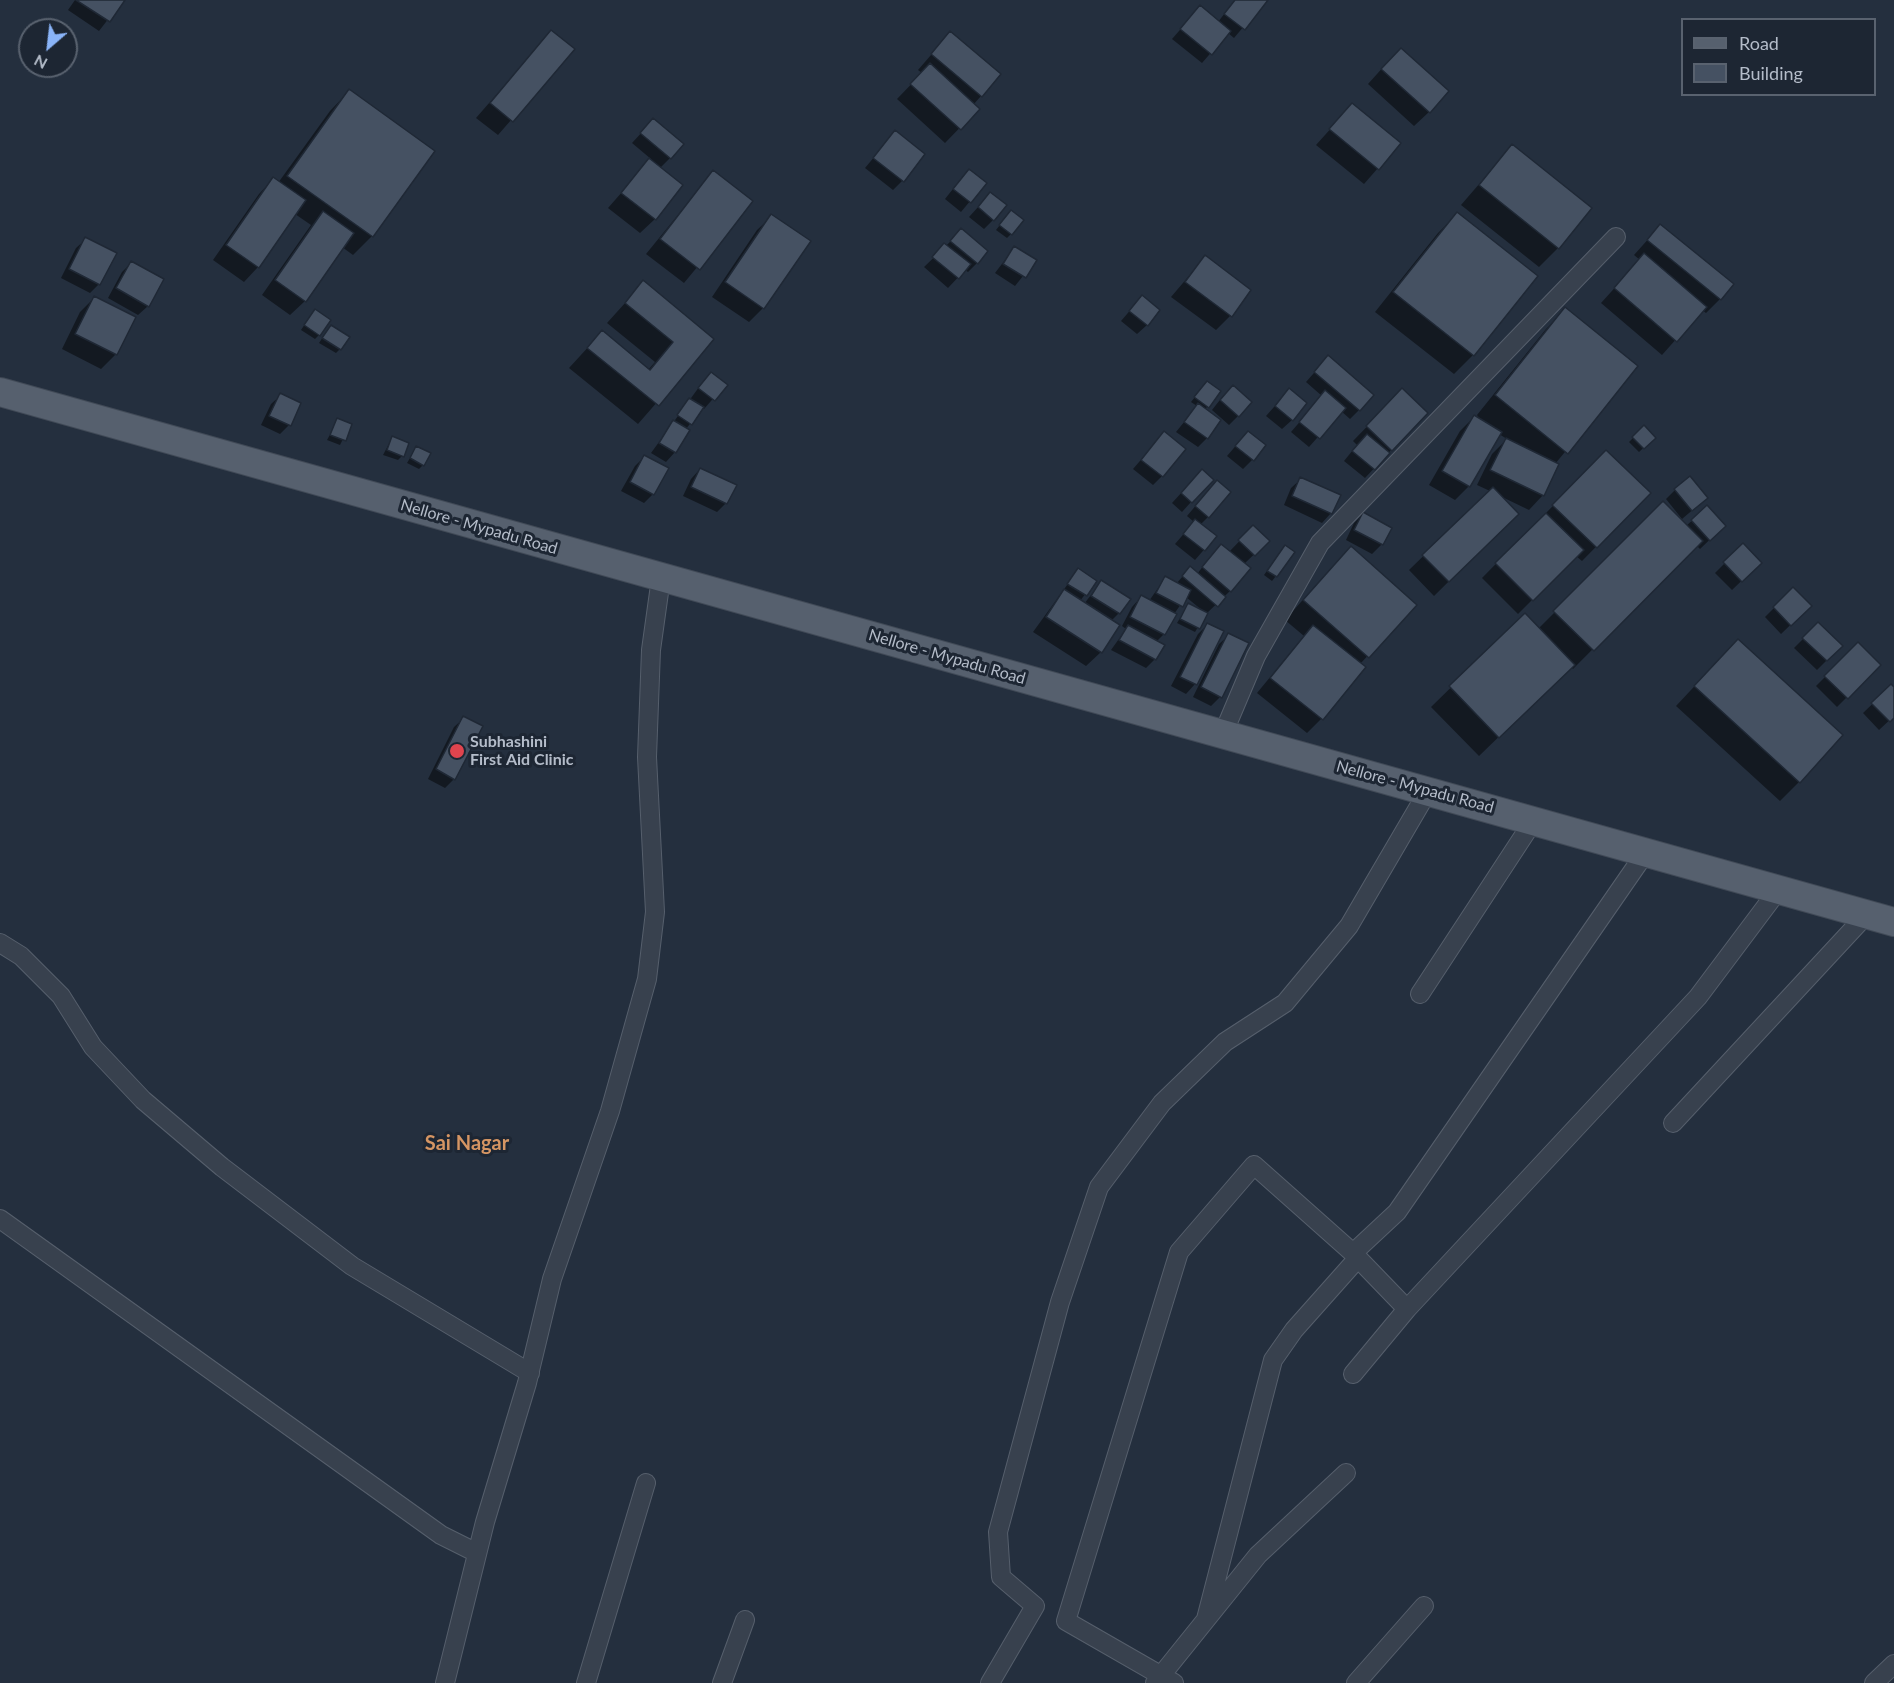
<!DOCTYPE html>
<html>
<head>
<meta charset="utf-8">
<style>
	body { margin:0 }
	#map { position:relative; width:1894px; height:1683px; overflow:hidden; background:#242f3e; font-family:Lato,sans-serif }
	canvas { display:block }
	.legend { position:absolute; left:1681px; top:18px; width:195px; height:78px; box-sizing:border-box; background:#1d2633; border:2px solid #59626f; margin:0; padding:8px 10px; list-style:none; font-size:18px; color:#b4bcc9 }
	.legend li { display:flex; align-items:center; gap:12px; height:30px }
	.legend b { width:30px; border:2px solid #59626f }
	.north { position:absolute; left:18px; top:18px; width:60px; height:60px; box-sizing:border-box; background:#1d2633; border:2px solid #59626f; border-radius:50%; rotate:208deg; font-size:16px; font-weight:700; line-height:24px; text-align:center; color:#b4bcc9 }
	.north::after { content:''; display:block; margin:auto; width:21px; height:27px; background:#8ab4f8; clip-path:polygon(50% 0,100% 100%,50% 72%,0 100%) }
</style>
</head>
<body>
<div id="map">
<canvas width="1894" height="1683"></canvas>
<ul class="legend">
<li><b style="height:8px;background:#56606e"></b>Road</li>
<li><b style="height:16px;background:#455162"></b>Building</li>
</ul>
<div class="north">N</div>
</div>
<script>
const c = document.querySelector('canvas').getContext('2d');
c.lineJoin = 'round';
function paint(path, color) {
  c.fillStyle = color;
  c.fill(path, 'evenodd');
}
function strokePath(path, color, width, dash) {
  c.strokeStyle = color;
  c.lineWidth = width;
  c.lineCap = dash ? 'butt' : 'round';
  c.setLineDash(dash || []);
  c.stroke(path);
}
function write(font, color, halo, rows, align = 'center') {
  c.font = font + ' Lato,sans-serif';
  c.lineWidth = 6;
  c.setLineDash([]);
  c.textBaseline = 'middle';
  c.strokeStyle = halo;
  c.fillStyle = color;
  for (const [text, x, y, turn = 0] of rows) {
    c.save();
    c.translate(x, y);
    c.rotate((+turn || 0) * Math.PI / 180);
    c.textAlign = isNaN(turn) ? turn : align;
    if (halo) c.strokeText(text, 0, 0);
    c.fillText(text, 0, 0);
    c.restore();
  }
}
paint(new Path2D(`
	M75,0H123L99,31L68,10Z
	M1235,0H1266L1234,38L1228,33L1202,63L1172,39L1200,7L1218,22Z
	M551,32L572,50L498,135L476,118Z
	M950,33L981,96L973,105L978,109L945,143L897,99L922,73L918,70Z
	M1386,64L1429,112L1414,126L1368,84Z
	M349,91L372,236L353,255L342,247L305,301L290,315L262,295L311,225L295,214L258,267L244,282L213,260L259,194L273,179L278,183L330,111Z
	M1352,105L1399,144L1364,184L1316,145Z
	M644,130L670,158L660,168L655,219L640,233L608,208L651,159L632,143Z
	M895,132L902,181L893,190L865,168Z
	M1512,146L1558,248L1539,267L1461,205Z
	M713,172L751,202L684,283L646,254Z
	M960,180L985,183L961,212L945,199Z
	M990,194L993,220L984,229L969,217Z
	M1457,214L1473,355L1454,374L1375,312L1438,233Z
	M772,216L763,308L749,322L712,297L757,230Z
	M1007,216L1011,234L1007,238L996,230Z
	M1660,226L1720,299L1706,313L1702,310L1662,355L1601,303L1640,260L1634,255Z
	M86,239L99,284L90,293L61,278L76,248Z
	M952,240L977,263L968,272L965,270L948,288L924,267Z
	M1014,248L1035,261L1015,286L995,273Z
	M1205,257L1230,316L1216,330L1171,297Z
	M132,262L148,306L138,315L108,298L122,272Z
	M644,282L712,339L638,424L569,368L602,332L648,370L655,362L607,323Z
	M94,298L134,318L115,355L101,369L62,349L80,312Z
	M1133,307L1147,325L1137,334L1121,321Z
	M1566,309L1636,366L1555,464L1543,495L1529,510L1500,496L1517,514L1434,596L1409,570L1490,491L1477,485L1492,454L1507,439L1499,434L1469,486L1455,500L1429,485L1460,431L1474,417L1481,421L1477,415L1546,329Z
	M311,315L319,335L315,339L301,330Z
	M327,331L340,349L336,353L319,343Z
	M1328,357L1359,410L1350,419L1341,411L1309,447L1291,432L1322,396L1306,382Z
	M702,383L725,385L704,409L702,408L686,429L688,431L675,452L666,462L651,453Z
	M1203,387L1207,407L1204,410L1207,438L1198,447L1176,432L1197,406L1191,402Z
	M1289,390L1292,420L1282,429L1266,416Z
	M281,395L289,425L280,434L261,425L271,404Z
	M1223,396L1238,416L1229,425L1212,410Z
	M1388,405L1426,413L1365,478L1344,461L1357,445L1353,441Z
	M338,420L350,425L340,445L327,440Z
	M1644,427L1654,438L1639,452L1629,442Z
	M1164,433L1162,476L1153,485L1133,469Z
	M392,438L402,456L398,460L383,455Z
	M1239,442L1252,460L1243,469L1227,456Z
	M416,448L423,465L419,469L407,463Z
	M1606,452L1649,493L1582,561L1576,556L1518,614L1482,578Z
	M644,457L653,494L644,503L621,491L635,466Z
	M700,469L726,503L717,512L683,496L691,479Z
	M1301,479L1331,513L1322,523L1284,505L1291,488Z
	M1193,480L1191,502L1182,512L1172,503Z
	M1675,490L1696,507L1682,519L1666,499Z
	M1208,491V517L1200,525L1215,537L1195,560L1175,544L1194,522L1187,516Z
	M1663,504L1686,526L1707,507L1724,526L1700,549L1696,545L1573,669L1571,667L1479,756L1431,707L1525,615L1538,629Z
	M1363,514L1390,528L1382,544L1372,554L1346,540L1354,523Z
	M1253,527L1268,541L1244,564L1230,591L1206,614L1195,632L1177,623L1188,605L1203,611L1186,597L1174,614L1164,634L1156,642L1155,659L1146,668L1111,650L1126,629L1122,626L1132,607L1141,597L1149,601L1165,578L1176,584L1190,568L1197,574L1212,555L1229,552Z
	M1743,545L1760,563L1732,590L1715,573Z
	M1281,551L1276,576L1272,581L1264,575Z
	M1332,567L1415,605L1360,664L1321,719L1307,733L1257,693L1304,636L1285,620Z
	M1078,570L1095,581L1080,601L1084,604L1101,582L1119,613L1111,621L1101,652L1086,666L1033,632Z
	M1793,589L1810,606L1781,634L1765,617Z
	M1818,624L1841,646L1817,670L1794,648Z
	M1207,625L1222,632L1195,684L1186,694L1171,686L1198,634Z
	M1229,635L1220,697L1211,706L1193,697L1219,644Z
	M1858,644L1879,665L1837,707L1816,686Z
	M1719,660L1799,782L1780,801L1676,706Z
	M1891,686L1894,689V716L1879,730L1863,713Z
	M464,718L454,779L445,788L428,779L454,727Z`), '#0007');
const building = new Path2D(`
	M76,0H125L110,22Z
	M1235,0H1268L1245,30L1224,14Z
	M1200,5L1231,31L1212,55L1180,29Z
	M551,30L575,49L513,122L490,103Z
	M950,31L1001,74L982,97L931,54Z
	M1401,48L1449,91L1430,113L1381,69Z
	M930,63L980,109L961,130L910,84Z
	M349,89L435,151L373,237L287,176Z
	M1352,103L1401,143L1379,170L1329,129Z
	M653,118L684,144L671,159L640,133Z
	M895,130L925,154L904,182L873,158Z
	M1512,144L1592,208L1559,249L1479,185Z
	M649,158L683,185L656,220L621,193Z
	M969,169L987,183L971,203L953,189Z
	M713,170L753,201L700,270L660,239Z
	M273,177L306,200L259,268L226,245Z
	M990,192L1007,205L994,221L978,207Z
	M1011,210L1024,220L1012,235L999,225Z
	M323,211L354,233L306,302L275,280Z
	M1457,212L1538,276L1474,356L1393,292Z
	M771,214L811,241L764,309L725,282Z
	M1660,224L1734,284L1721,300L1647,240Z
	M961,228L988,251L978,264L950,241Z
	M85,237L117,253L100,285L69,269Z
	M944,243L971,264L959,279L932,257Z
	M1014,246L1037,260L1026,278L1003,264Z
	M1644,253L1707,307L1677,342L1614,288Z
	M1205,255L1251,290L1232,317L1185,282Z
	M131,261L164,279L149,307L116,288Z
	M643,280L714,339L659,406L587,348L602,330L650,370L673,342L625,303Z
	M1142,295L1160,310L1148,326L1129,311Z
	M94,296L136,317L117,355L75,334Z
	M1565,307L1638,366L1568,454L1495,395Z
	M315,309L331,320L320,336L304,325Z
	M331,325L350,337L341,350L322,338Z
	M1328,355L1374,395L1360,411L1314,372Z
	M711,372L728,385L715,401L698,388Z
	M1207,381L1221,391L1209,408L1194,397Z
	M1233,385L1252,402L1239,417L1220,400Z
	M1289,388L1307,403L1293,421L1275,406Z
	M1402,388L1428,413L1392,451L1366,426Z
	M1325,390L1346,408L1320,439L1299,422Z
	M280,393L301,403L291,426L269,416Z
	M689,398L704,407L692,425L677,415Z
	M1198,403L1221,420L1208,439L1184,422Z
	M1474,415L1502,432L1470,487L1442,471Z
	M337,418L352,424L346,441L330,435Z
	M673,420L690,430L676,453L659,443Z
	M1644,425L1656,438L1644,449L1632,437Z
	M1164,431L1186,449L1163,477L1141,460Z
	M1248,431L1266,445L1254,461L1235,446Z
	M1367,434L1390,453L1375,470L1352,451Z
	M392,436L409,443L404,457L387,450Z
	M1506,438L1559,464L1544,496L1490,470Z
	M416,446L431,453L424,466L410,458Z
	M1606,450L1651,493L1597,548L1552,505Z
	M644,455L669,468L654,495L630,482Z
	M700,468L737,485L727,504L691,487Z
	M1202,469L1214,480L1192,503L1181,493Z
	M1690,476L1708,498L1692,511L1674,489Z
	M1300,477L1341,495L1332,514L1292,496Z
	M1217,480L1231,492L1209,518L1195,506Z
	M1493,487L1519,514L1449,582L1422,555Z
	M1663,501L1703,541L1594,651L1553,611Z
	M1707,505L1726,526L1710,541L1691,520Z
	M1363,512L1392,528L1383,545L1354,530Z
	M1546,513L1584,550L1533,601L1495,563Z
	M1195,519L1217,536L1205,551L1183,534Z
	M1253,525L1270,541L1255,556L1238,540Z
	M1743,543L1762,563L1742,582L1723,562Z
	M1221,544L1251,568L1231,592L1202,567Z
	M1285,545L1295,552L1277,577L1267,571Z
	M1351,546L1417,605L1369,658L1303,600Z
	M1190,566L1226,597L1218,607L1182,576Z
	M1078,568L1097,581L1087,596L1067,584Z
	M1165,576L1191,590L1183,607L1156,593Z
	M1101,580L1131,599L1120,614L1091,596Z
	M1793,587L1812,606L1791,626L1773,607Z
	M1064,589L1120,625L1102,653L1046,617Z
	M1141,595L1177,614L1165,635L1130,617Z
	M1188,603L1208,613L1200,629L1180,619Z
	M1525,613L1575,665L1499,738L1449,686Z
	M1818,622L1843,646L1827,661L1802,638Z
	M1207,623L1224,631L1197,685L1180,677Z
	M1128,625L1165,645L1156,660L1119,640Z
	M1313,625L1366,667L1323,720L1270,678Z
	M1228,633L1249,643L1222,698L1201,687Z
	M1738,639L1843,735L1800,783L1694,686Z
	M1858,642L1881,665L1848,699L1824,676Z
	M1891,684L1894,687V718L1890,722L1871,703Z
	M463,716L483,726L455,780L436,769Z`);
paint(building, '#455162');
strokePath(building, '#1f2835', 1.5);
const minor = new Path2D(`
	M1223,734L1256,656L1320,543L1616,237
	M0,943L21,956L61,996L93,1047L143,1100L222,1167L352,1266L530,1373
	M1420,994L1534,820
	M1673,1123L1868,913
	M0,1219L441,1535L477,1553
	M1353,1253L1397,1212L1646,852
	M1353,1374L1407,1309L1698,997L1779,889
	M1206,1619L1273,1360L1294,1330L1358,1258
	M445,1683L485,1522L527,1383L552,1279L610,1111L647,979L655,912L647,757L651,650L661,578
	M586,1683L646,1483
	M722,1683L745,1620
	M990,1683L1035,1606L1001,1577L998,1532L1060,1302L1099,1187L1162,1103L1225,1042L1285,1003L1349,926L1428,791
	M1155,1683L1258,1555L1346,1473
	M1174,1683L1066,1621L1179,1252L1254,1165L1353,1253L1407,1309
	M1356,1683L1424,1606
	M1874,1683L1894,1664`);
const primary = new Path2D(`
	M0,392L1894,922`);
strokePath(minor, '#565f6c', 20);
strokePath(primary, '#414a57', 30);
strokePath(minor, '#38414e', 18);
strokePath(primary, '#56606e', 28);
for (const [x, y, r, color] of [
	[457,751,8,"#e0444e"]
]) {
  const dot = new Path2D();
  dot.arc(x, y, r, 0, 2 * Math.PI);
  c.fillStyle = color;
  c.fill(dot);
  strokePath(dot, '#1d2633', 2);
}
write('16px', '#b4bcc9', '#1d2633', [
	["Nellore - Mypadu Road",479,527,16],
	["Nellore - Mypadu Road",947,657,16],
	["Nellore - Mypadu Road",1415,787,15]
]);
write('bold 16px', '#b4bcc9', '#1d2633', [
	["Subhashini",470,742],
	["First Aid Clinic",470,760]
], 'left');
write('bold 20px', '#d59563', '#1d2633', [
	["Sai Nagar",467,1144]
]);
</script>
</body>
</html>
